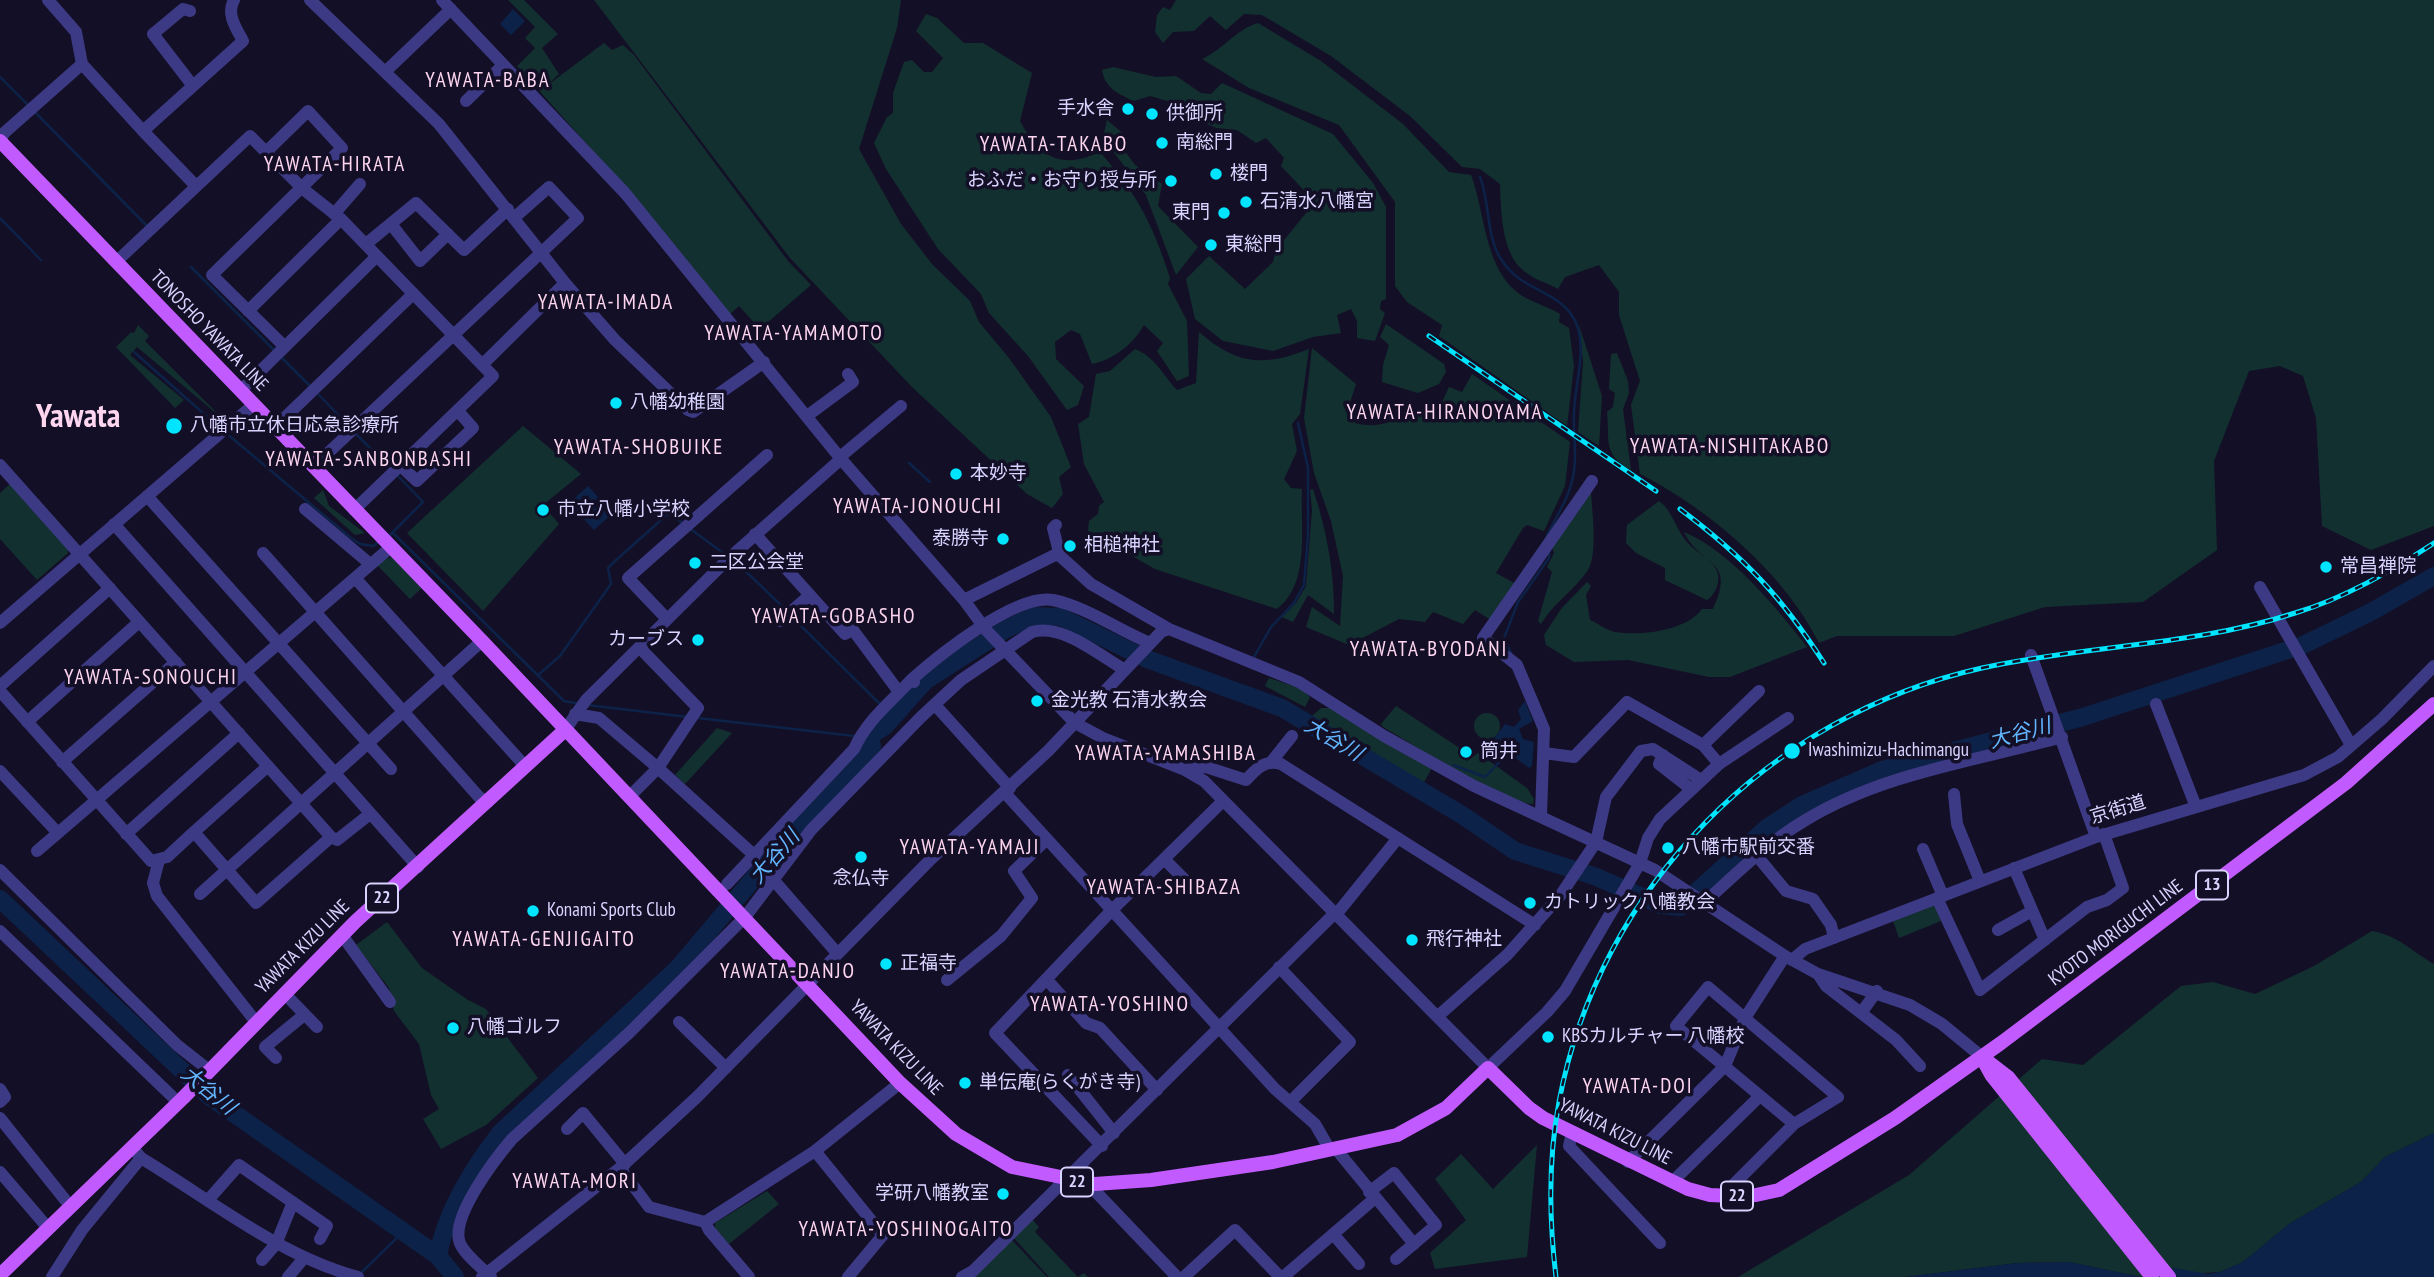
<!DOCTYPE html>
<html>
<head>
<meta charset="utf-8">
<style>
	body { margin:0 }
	canvas { display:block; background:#130f26 }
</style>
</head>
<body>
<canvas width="2434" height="1277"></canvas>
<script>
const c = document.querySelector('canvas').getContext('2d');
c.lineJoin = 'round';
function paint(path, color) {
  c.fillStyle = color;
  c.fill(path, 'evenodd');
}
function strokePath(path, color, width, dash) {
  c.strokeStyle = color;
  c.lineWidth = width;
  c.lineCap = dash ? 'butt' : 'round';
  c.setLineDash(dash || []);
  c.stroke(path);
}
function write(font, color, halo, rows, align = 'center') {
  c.font = font + ' "PT Sans Narrow","Noto Sans JP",sans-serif';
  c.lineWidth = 7;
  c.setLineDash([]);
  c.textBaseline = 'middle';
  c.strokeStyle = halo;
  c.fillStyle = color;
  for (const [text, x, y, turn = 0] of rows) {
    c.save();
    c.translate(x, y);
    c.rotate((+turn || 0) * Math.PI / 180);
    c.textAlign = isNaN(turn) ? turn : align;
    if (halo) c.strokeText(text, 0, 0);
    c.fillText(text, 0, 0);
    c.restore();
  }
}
paint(new Path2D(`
	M508,0H524L558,34L542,48L559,74L545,87L604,43L612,50L623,45L634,55L788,261L811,285L760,329L739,306L730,314L646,210L517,66L535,48L525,38L535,27Z
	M594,0H901L897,28L859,149L901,224L932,264L970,301L979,322L1009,358L1051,417L1071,467L1059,477L1063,494L1052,508L1027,494L912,387L790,258Z
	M1176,0H2434V526L2371,550L2322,526L2316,418L2303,376L2280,366L2249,371L2214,461L2217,550L2143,602L2045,607L1954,636H1837L1819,643C1784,573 1709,509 1640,474L1631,405L1640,381L1619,315V292L1599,265L1565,277L1558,289C1547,283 1533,279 1524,271C1501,254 1501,209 1500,184L1480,169L1462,167L1410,116L1331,56L1262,15L1244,14L1226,30L1210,16L1194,31L1173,32L1163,43L1155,32L1157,15L1163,7L1170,10Z
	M926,14L937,18L964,43H983L1032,73L1020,121C1040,158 1061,170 1100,152C1138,196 1152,222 1170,278L1168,284L1187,321L1189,376L1177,381L1157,351L1163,343L1144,325C1133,344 1115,359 1092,364L1080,334L1071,330L1055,342L1056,359L1084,386L1078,405L1067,410L1028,356L989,313L981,294L938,249L886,169L874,143L887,117L893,113V93L904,62L912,60L924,72H932L943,58L916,31Z
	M1258,23L1321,61L1403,124L1449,172L1471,175C1486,214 1484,275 1526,298C1537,304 1549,307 1560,314L1559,322L1569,328L1574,366L1567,426L1439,336L1442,325L1407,302L1395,286V202L1339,125L1249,88L1202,59C1223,50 1236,29 1258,23Z
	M1113,67L1156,77L1176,76L1201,93L1211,94L1222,83L1333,134L1373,183L1386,207V299L1381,301L1380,309L1385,313L1375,341L1357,338V321L1351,309L1337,315L1341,333L1313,337L1273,351L1223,341L1195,319L1186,279L1209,256L1245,289L1273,262L1276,250L1315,202L1281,166L1284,158L1266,138L1256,143L1237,130L1217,128L1197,120L1171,102L1150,96L1134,101C1118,94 1105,88 1102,70Z
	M1107,120L1126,136L1124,150L1135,165L1162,184L1158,206L1198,247L1176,275L1146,195L1103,138Z
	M1386,324L1444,364L1446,372L1439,384L1418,393L1382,382L1383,365L1389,345L1380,337Z
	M138,325L149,336L145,341L223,419L137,347L130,355L184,400L175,408L116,347L131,332L134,333Z
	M1579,325L1602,396L1599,446L1578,432L1583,362Z
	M1199,332C1237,365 1264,367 1309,349L1300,414L1292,424L1297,451L1284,479L1291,488L1302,489C1300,528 1311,583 1277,609L1155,569L1088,531L1089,521L1098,514L1099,506L1104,502L1084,464L1078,424L1089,417L1096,374L1110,371L1135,349C1154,356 1163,375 1177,390L1196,383Z
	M1312,348L1356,384L1349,406L1355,423C1393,433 1404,405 1436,415L1449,387L1462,392L1472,374L1570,442L1565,486L1544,531L1527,525L1523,528L1496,573L1516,584L1491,620L1475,610L1463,624L1433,612L1425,622L1399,619L1349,645L1306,627L1312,607L1340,626L1343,576L1331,521L1314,473L1304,418Z
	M1617,353L1628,381L1629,393L1623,409L1631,470C1602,454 1610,441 1607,412L1613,407L1615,393L1609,389L1611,354Z
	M523,426L581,474L543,505L559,524L483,611L407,533Z
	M11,483L68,546V553L37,580L0,539V493Z
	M1313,489C1327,531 1334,571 1334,614L1308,595L1293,622L1282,617L1296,603L1306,586L1312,510L1310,490Z
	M323,490L329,506L365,533L355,535L314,498Z
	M1591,492C1592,511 1598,554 1588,570C1576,589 1554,602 1541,624L1538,621L1552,572L1547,567L1554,553L1552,547Z
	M1659,501C1672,510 1676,529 1686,541C1695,552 1712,559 1717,571C1721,581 1716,594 1707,600L1665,580V568L1636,553L1626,543L1627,525Z
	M1684,532C1730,551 1777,608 1807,647L1730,677H1709L1628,660L1574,662L1546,645L1544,635L1561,609L1587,582L1591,586L1586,595L1590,620C1597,623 1606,630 1615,632C1641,636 1686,631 1702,609H1713C1737,558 1701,568 1684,532Z
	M393,556L423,587L410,599L376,564Z
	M1269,678L1302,689L1310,697L1305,707L1265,686Z
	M1396,706L1461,749L1459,754L1467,761L1478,753L1527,788L1534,799L1533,804C1509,805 1410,743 1383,727L1381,724Z
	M1321,708H1330L1432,768L1423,784L1311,717Z
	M1474 726a13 13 0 1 1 26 0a13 13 0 1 1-26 0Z
	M717,728L732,733L685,784L675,775Z
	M1934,904L1941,921L1899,938L1893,921Z
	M387,922L422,968L468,1000L486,1009L538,1078L486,1125L441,1149L423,1119L439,1109L431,1095L419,1044L394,1011L389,988L356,945Z
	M2372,931C2399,936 2410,950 2434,964V1133L2385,1157L2361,1182L2289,1224L2243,1262L2220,1272L2141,1277L2069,1262L2017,1263L1905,1277H1738L1909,1175L2042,1059L2083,1065L2181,986L2213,982L2255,994L2314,966Z
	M1537,1145L1527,1257L1435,1269L1430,1253L1466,1220L1435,1179L1461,1154L1493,1189Z
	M767,1191L779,1204L729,1244L715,1229V1223Z
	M1031,1218L1039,1227L1035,1232L1078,1277L1084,1273L1088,1277H1049L1012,1236Z
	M1010,1238L1047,1277H972Z`), '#12302f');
paint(new Path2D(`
	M513,9L525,21L511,35L500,24Z
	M588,486L613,513L594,530L569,503Z
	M1525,701L1533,721L1519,729L1523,739L1534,742L1532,766L1529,768L1492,741L1505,724L1514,727L1521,719L1518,710Z
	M2434,1133V1277H1905L2017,1263L2069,1262L2141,1277L2174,1268L2208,1274L2220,1272L2243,1262L2289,1224L2361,1182L2385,1157Z`), '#0c2248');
strokePath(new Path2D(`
	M0,77L30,107
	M34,111L147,226
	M1480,177C1490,202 1486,237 1501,259C1519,289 1554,290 1571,314C1591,341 1574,384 1574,414C1573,440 1579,462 1570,488C1565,505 1554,520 1547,536
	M0,218L41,260
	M191,267L275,351
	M134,352L221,429
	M280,356L310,386
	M317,393L349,426
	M226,433L351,538L360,544L373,546L380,541
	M356,434L391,469
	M909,463L930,482
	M689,528L726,555
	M393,533L564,701L580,704
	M389,536L423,502L398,476
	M735,561L785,609
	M792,617L882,706
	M1511,653L1504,638L1518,602L1549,558V552
	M1254,657L1271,627L1294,603L1304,585L1308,535V468L1298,423
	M538,675L560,656L611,584L608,568L616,560L669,513L684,524
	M587,705L688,717
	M886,710L893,717
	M698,718L854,736
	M1453,765L1485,777L1508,753
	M360,1274L403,1232`), '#0c2248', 2.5);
strokePath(new Path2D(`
	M0,899L209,1096L438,1256L455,1277
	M438,1256C446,1211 473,1168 501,1132L678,968L797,827L872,746L867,738L885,726L925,681L1006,629L1034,616L1061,617L1147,659L1282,708L1462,815L1515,851L1594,876L1661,905L1680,907L1768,827L1802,805L1882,770L2083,717L2303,645L2371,612L2434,576`), '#0c2248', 18);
strokePath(new Path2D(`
	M48,0L76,32L82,64L143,131L243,41C236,28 226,14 234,0
	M310,0L439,124L565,283L615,340L688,410L693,412L764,362
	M442,0L625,193L841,459L964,600L986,630L1075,723L1103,738L1185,770L1204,781L1488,1068L1547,1012L1565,991L1640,863L1648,838L1660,819L1719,764L1788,718
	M190,11L183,9L153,34L193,86
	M386,71L451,9
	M466,101L503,65
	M143,131L196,186
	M0,141L4,133L82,64
	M266,152L308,111L342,148L212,275L284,346
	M334,214L360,184
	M391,224L420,261L448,234
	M366,244L416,203L464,250L508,209
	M117,261L250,136L303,189L341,219L493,376L354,510
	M248,311L341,219
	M482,365L565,283
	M240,391L377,256
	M807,416L853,382L848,374
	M275,427L413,294
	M840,457L901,406
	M0,465L331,837L256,903L194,832L167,857L151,861L0,691
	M401,466L417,481L473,428L458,411
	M313,467L578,218L549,187L515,217
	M147,496L391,769
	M305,509L369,563
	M114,524L418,867
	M1056,525L1053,528L1060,556
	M755,534L845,634L853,630L899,692
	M263,553L479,797L488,802
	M355,578L525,766
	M2260,587L2351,745
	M964,600L1055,555L1060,556L1091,584L1169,629L1299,682L1384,736L1474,786L1655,870L1785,956L1818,974L1910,1005L1942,1024L1982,1057
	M667,619L628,578L767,455
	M780,621L810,595
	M0,623L253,405
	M2031,655L2096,837
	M911,680C938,656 1016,593 1053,600C1087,607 1118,630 1150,643
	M0,686L110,588
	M2156,704L2196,807
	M936,706L1010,788
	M575,714L599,718L658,768L698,708L639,647
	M27,722L139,622
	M565,730L586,700L727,560L841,459
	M1703,745L1759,691
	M1544,753L1574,757L1627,702L1703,745L1719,764
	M1663,755L1659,764L1691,789
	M1272,761L1292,736
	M62,762L176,662
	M1185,770L1206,767L1246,780C1256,769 1265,759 1281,764L1535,925
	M0,771L57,832
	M1005,793L1275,1089L1315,1124L1330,1150
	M1954,794L1957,824L1980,881
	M629,797L658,768L755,856
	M1541,815L1544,729L1517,665L1483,638L1592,481
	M194,832L268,766
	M126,834L239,733
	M331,837L337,840L370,814
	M1923,849L1943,896
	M37,851L391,547
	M1757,856L1786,891L1813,899L1831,925L1834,938
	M1164,859L1195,890
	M159,860L153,883L157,896L256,1022
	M2014,868L2045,940
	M0,870L177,1045L210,1071
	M770,876L837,953
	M727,884L854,749C867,720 890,703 911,680L914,682
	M200,894L482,641
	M1937,898L1980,990L2087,907L2107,900L2123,888L2104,834
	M1705,902C1737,873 1767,843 1804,821C1882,773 1976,761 2062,737
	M1335,916L1398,838
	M1998,930L2032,911
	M0,931L179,1103
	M342,935L390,1002
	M1792,960L1805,949L2096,837L2304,775L2338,757L2382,719L2434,666
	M1279,967L1350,1042L1291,1101
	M1818,974L1826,986L1896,1040L1920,1066
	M947,980L1001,936L1032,898L1014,871L1047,839
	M1048,981L1086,1023L1100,1028L1157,1090
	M284,993L317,1027
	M1861,1013L1877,991
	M1438,1016L1507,955L1560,896L1596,842L1606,797L1641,751L1653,749L1701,780
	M679,1022L726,1068
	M276,1058L265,1047L304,1015
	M1068,1075L1114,1133
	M0,1089L5,1097L0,1102
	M0,1118L70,1206
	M567,1129L583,1113L625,1164
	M1572,1133L1569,1146L1660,1243
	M1102,1146L995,1033L1111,911L1223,801
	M133,1148L141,1158C211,1200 278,1255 358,1277
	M1336,1149L1414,1244
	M815,1151L883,1235L848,1277
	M1628,1162L1725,1066L1745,1018L1785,956
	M620,1168L649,1207L705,1222L815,1151L900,1083
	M0,1172L48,1228
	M1672,1182L1760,1096
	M1095,1184L1096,1192L1177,1277
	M1369,1192L1394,1173L1436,1225L1396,1259
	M1723,1195L1794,1124L1838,1097L1708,987L1676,1026L1794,1124
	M209,1199L239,1165L327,1226L320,1239
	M705,1222L709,1230L749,1277
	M1333,1234L1359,1264
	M262,1260L276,1244L293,1202
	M52,1277L82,1230L141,1158
	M288,1277L304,1258
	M482,1277L620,1168L697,1097L931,859L1048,751L1161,632L1169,629
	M491,1277C482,1268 461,1252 459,1240C453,1214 495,1159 512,1139L629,1033L745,917L811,830L921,717L961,680L1032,632C1062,623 1099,655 1125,670
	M962,1277L973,1271L1333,915
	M1184,1277L1235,1230L1280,1277
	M1283,1277L1374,1199`), '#3d3a85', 12);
strokePath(new Path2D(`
	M0,141L482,641L900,1083L956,1134L1012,1167L1095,1184L1151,1180L1273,1162L1397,1135L1446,1108L1488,1068L1529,1108L1543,1118L1688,1189L1710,1195L1732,1196L1756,1195L1779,1190L1895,1118L2001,1043L2346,783L2434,704
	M1982,1057L2008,1077L2169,1277
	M1982,1058L1992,1076L2152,1277
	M0,1275L183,1098L355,922L565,730`), '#c25bff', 14);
const rail = new Path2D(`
	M1429,336L1656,491
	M1680,509C1745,558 1781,596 1824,663
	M1556,1277C1549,1219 1548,1160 1559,1102C1599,887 1770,715 1982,668C2086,645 2194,646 2295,613C2345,598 2391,571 2434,543`);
strokePath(rail, '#00e5ff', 5);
strokePath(rail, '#130f26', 2.5, [8]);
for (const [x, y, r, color] of [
	[1128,109,7,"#00e5ff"],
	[1152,114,7,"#00e5ff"],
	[1162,143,7,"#00e5ff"],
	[1216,174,7,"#00e5ff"],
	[1171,181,7,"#00e5ff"],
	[1246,202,7,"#00e5ff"],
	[1224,213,7,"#00e5ff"],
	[1211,245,7,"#00e5ff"],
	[616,403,7,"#00e5ff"],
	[174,426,9,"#00e5ff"],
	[956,474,7,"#00e5ff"],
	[543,510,7,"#00e5ff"],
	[1003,539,7,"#00e5ff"],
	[1070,546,7,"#00e5ff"],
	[695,563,7,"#00e5ff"],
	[2326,567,7,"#00e5ff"],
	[698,640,7,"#00e5ff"],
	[1037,701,7,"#00e5ff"],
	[1792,751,9,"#00e5ff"],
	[1466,752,7,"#00e5ff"],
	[1668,848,7,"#00e5ff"],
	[861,857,7,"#00e5ff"],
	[1530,903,7,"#00e5ff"],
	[533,911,7,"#00e5ff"],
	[1412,940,7,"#00e5ff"],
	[886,964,7,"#00e5ff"],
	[453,1028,7,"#00e5ff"],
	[1548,1037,7,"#00e5ff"],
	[965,1083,7,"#00e5ff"],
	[1003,1194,7,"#00e5ff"]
]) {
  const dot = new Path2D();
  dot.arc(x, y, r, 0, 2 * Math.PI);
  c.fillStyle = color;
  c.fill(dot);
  strokePath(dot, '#130f26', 2.5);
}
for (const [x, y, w] of [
	[2212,885,32],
	[382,898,32],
	[1077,1182,32],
	[1737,1196,32]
]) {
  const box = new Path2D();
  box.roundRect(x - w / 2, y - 14.5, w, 29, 5);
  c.fillStyle = '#130f26';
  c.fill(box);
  strokePath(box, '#d9d4ff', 2);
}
write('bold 18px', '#d9d4ff', null, [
	["13",2212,885],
	["22",382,898],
	["22",1077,1182],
	["22",1737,1196]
]);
write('19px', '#d9d4ff', '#130f26', [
	["手水舎",1114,109,"right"],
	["供御所",1166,114],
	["南総門",1176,143],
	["楼門",1230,174],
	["おふだ・お守り授与所",1157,181,"right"],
	["石清水八幡宮",1260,202],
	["東門",1210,213,"right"],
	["東総門",1225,245],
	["八幡幼稚園",630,403],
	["八幡市立休日応急診療所",190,426],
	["本妙寺",970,474],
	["市立八幡小学校",557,510],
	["泰勝寺",989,539,"right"],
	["相槌神社",1084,546],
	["二区公会堂",709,563],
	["常昌禅院",2340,567],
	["カーブス",684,640,"right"],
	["金光教 石清水教会",1051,701],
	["Iwashimizu-Hachimangu",1808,751],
	["筒井",1480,752],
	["八幡市駅前交番",1682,848],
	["念仏寺",861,879,"center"],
	["カトリック八幡教会",1544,903],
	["Konami Sports Club",547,911],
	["飛行神社",1426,940],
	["正福寺",900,964],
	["八幡ゴルフ",467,1028],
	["KBSカルチャー 八幡校",1562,1037],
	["単伝庵(らくがき寺)",979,1083],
	["学研八幡教室",989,1194,"right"]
], 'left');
write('19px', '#d9d4ff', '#130f26', [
	["TONOSHO YAWATA LINE",209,331,46],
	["京街道",2118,810,-17],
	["KYOTO MORIGUCHI LINE",2116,933,-37],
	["YAWATA KIZU LINE",303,947,-45],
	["YAWATA KIZU LINE",896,1048,46],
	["YAWATA KIZU LINE",1615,1132,27]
]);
c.letterSpacing = '2px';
write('21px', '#ffd6f0', '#130f26', [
	["YAWATA-BABA",488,81],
	["YAWATA-TAKABO",1054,145],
	["YAWATA-HIRATA",335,165],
	["YAWATA-IMADA",606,303],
	["YAWATA-YAMAMOTO",794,334],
	["YAWATA-HIRANOYAMA",1445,413],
	["YAWATA-NISHITAKABO",1730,447],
	["YAWATA-SHOBUIKE",639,448],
	["YAWATA-SANBONBASHI",369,460],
	["YAWATA-JONOUCHI",918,507],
	["YAWATA-GOBASHO",834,617],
	["YAWATA-BYODANI",1429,650],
	["YAWATA-SONOUCHI",151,678],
	["YAWATA-YAMASHIBA",1166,754],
	["YAWATA-YAMAJI",970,848],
	["YAWATA-SHIBAZA",1164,888],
	["YAWATA-GENJIGAITO",544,940],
	["YAWATA-DANJO",788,972],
	["YAWATA-YOSHINO",1110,1005],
	["YAWATA-DOI",1638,1087],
	["YAWATA-MORI",575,1182],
	["YAWATA-YOSHINOGAITO",906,1230]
]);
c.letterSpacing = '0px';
write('italic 21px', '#62b6ff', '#130f26', [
	["大谷川",2020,734,-15],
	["大谷川",1333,740,31],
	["大谷川",775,857,-49],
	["大谷川",208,1091,39]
]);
write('bold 33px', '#ffd6f0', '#130f26', [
	["Yawata",78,418]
]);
</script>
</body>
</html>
